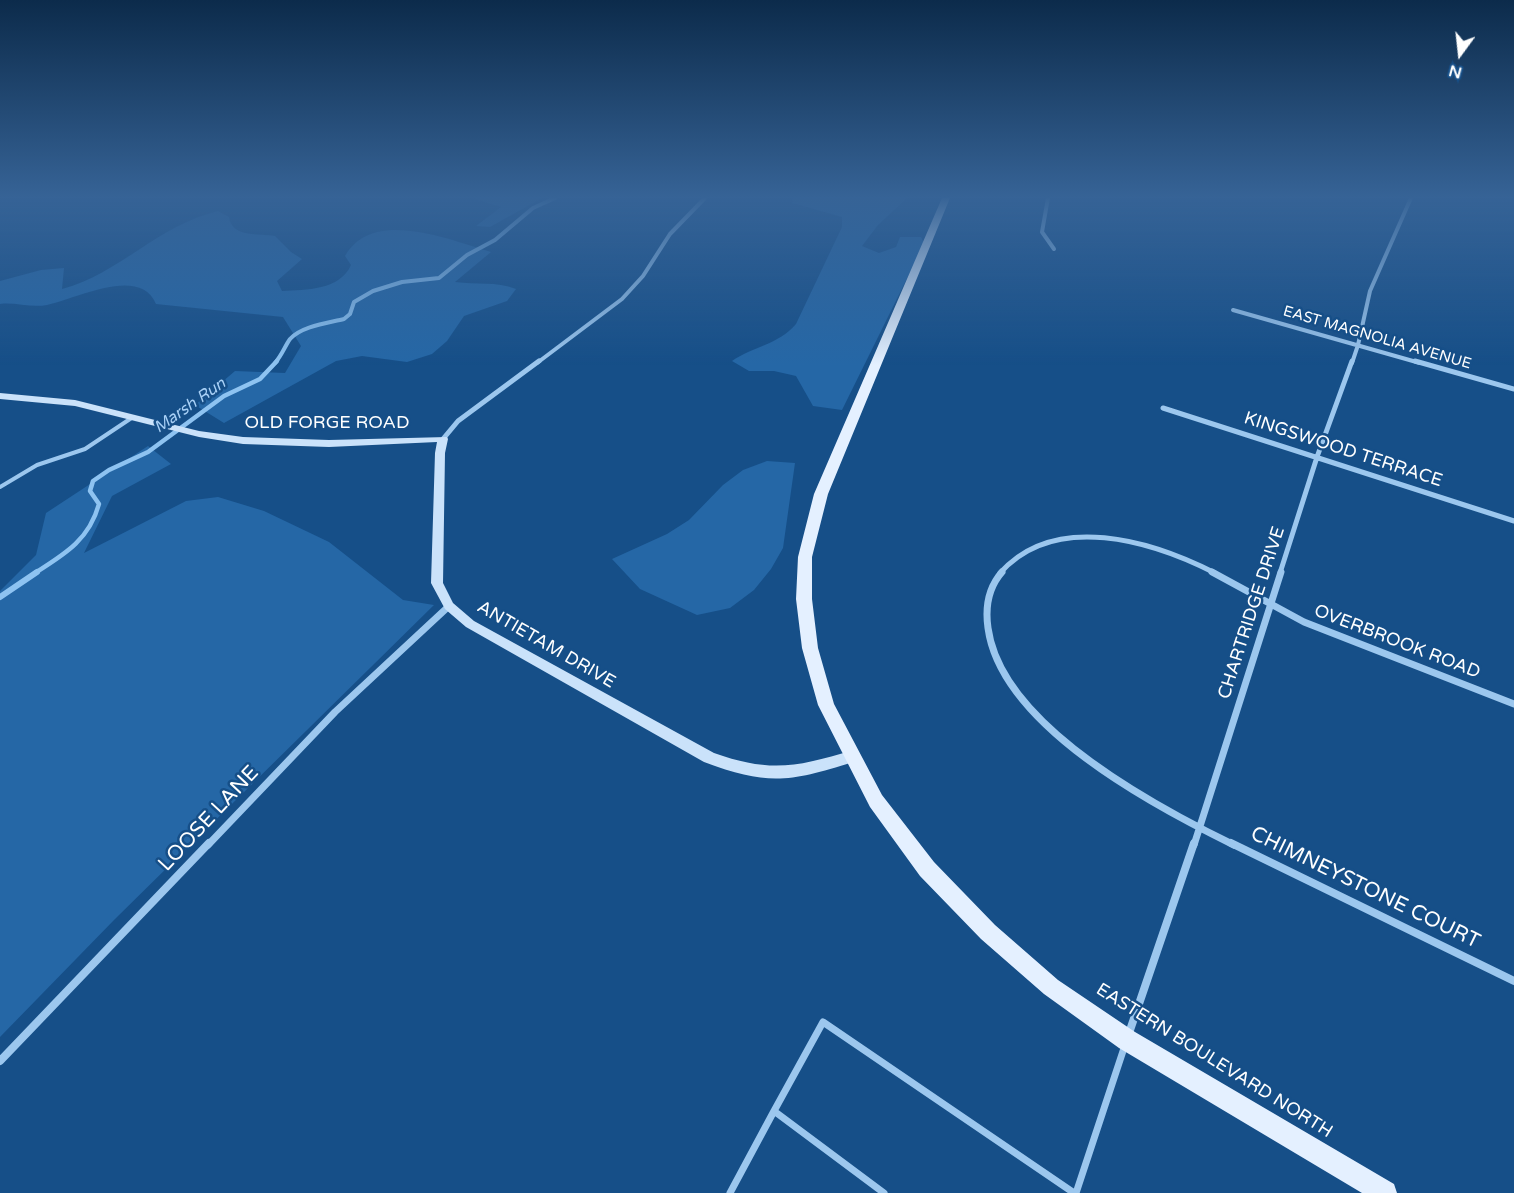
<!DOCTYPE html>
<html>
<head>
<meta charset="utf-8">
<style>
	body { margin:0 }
	#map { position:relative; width:1514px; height:1193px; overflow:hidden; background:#164f88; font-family:"Varela Round",sans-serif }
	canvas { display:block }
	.north { position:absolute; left:1430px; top:24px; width:60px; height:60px; -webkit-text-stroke:4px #164f88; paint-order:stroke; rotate:195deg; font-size:16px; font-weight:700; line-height:24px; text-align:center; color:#fff }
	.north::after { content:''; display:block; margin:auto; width:21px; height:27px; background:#fff; clip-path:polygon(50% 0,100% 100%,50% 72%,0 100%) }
</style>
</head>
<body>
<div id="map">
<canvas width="1514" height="1193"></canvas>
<div class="north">N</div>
</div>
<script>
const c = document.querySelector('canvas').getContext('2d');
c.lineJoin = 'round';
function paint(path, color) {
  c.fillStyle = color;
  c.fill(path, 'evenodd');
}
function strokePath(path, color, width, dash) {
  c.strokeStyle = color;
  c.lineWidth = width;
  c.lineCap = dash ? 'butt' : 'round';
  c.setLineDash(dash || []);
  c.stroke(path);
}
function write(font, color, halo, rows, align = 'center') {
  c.font = font + ' "Varela Round",sans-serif';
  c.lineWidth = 5;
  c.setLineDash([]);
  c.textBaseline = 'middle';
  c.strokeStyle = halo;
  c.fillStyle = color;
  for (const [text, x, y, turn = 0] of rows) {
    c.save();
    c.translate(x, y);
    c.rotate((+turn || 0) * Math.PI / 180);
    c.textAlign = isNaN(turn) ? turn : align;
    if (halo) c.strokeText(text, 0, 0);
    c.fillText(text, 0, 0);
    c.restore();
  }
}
paint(new Path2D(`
	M472,198H542L490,227L476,226L501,207Z
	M793,198H907L878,225L862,246L879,253L896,247L900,237H921L926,247L919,254L842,410L813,406L796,376L774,371H749L732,361C754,346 778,345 796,324L842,227V217L792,203Z
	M218,211L229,217C232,238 258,233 275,236L291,252L302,259L277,281L282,291C306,290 340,290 351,265L345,256C373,207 450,240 491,252L455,282C476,285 496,281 516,289L507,301L464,316L447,341L432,354L407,362L362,356L336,361L224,423L195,405L235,371L285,373L301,346L283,317L156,304C140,265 76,299 47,305C31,308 15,302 0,304V281L41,270L64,268L62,289C121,273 156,226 218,211Z
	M148,446L171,464L112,496L84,553L186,501L218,497L264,511L329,542L403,600L434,605L115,919L0,1037V591L36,555L46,513Z
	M767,461L795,463L783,548L771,569L754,590L730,608L697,615L640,589L612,559L667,534L689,520L723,485L743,470Z`), '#2567a6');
strokePath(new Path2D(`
	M275,363C282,355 285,346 290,339C302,326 328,323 344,319L350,314L354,302L373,291L402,282L439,278L467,255L495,240L533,208L555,198`), '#8ec3f1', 4);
strokePath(new Path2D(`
	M35,573C65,554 89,540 99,504L90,491L93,481L109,470L148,452L224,396L260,379L277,361`), '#8ec3f1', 4.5);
strokePath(new Path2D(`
	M0,597L37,572`), '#8ec3f1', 6);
strokePath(new Path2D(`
	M0,487L37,465L85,449L133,417`), '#9cc7ee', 4);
strokePath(new Path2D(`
	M730,1193L774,1111
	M884,1193L774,1111L823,1022L1074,1193
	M1076,1193L1125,1045`), '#9cc7ee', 7);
strokePath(new Path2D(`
	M1048,198L1042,232L1054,249
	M1233,310L1420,363
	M537,363L622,299L643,276L670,234L705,198
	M1352,363L1358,345L1370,291L1411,198`), '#9cc7ee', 4);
strokePath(new Path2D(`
	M1415,361L1514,389
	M1163,408L1514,521
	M443,439L458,421L539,361
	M1000,573C1055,511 1152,541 1215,573
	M1280,573L1317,457L1352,361`), '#9cc7ee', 5);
strokePath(new Path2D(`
	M1002,572C988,588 985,607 988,628C1001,725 1154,806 1234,845
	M1212,572L1304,622L1514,704
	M208,845L335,712L449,606
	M1194,845L1281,572`), '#9cc7ee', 7);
strokePath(new Path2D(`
	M1231,843L1514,981
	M1128,1036L1194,843
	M0,1061L209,843`), '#9cc7ee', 8);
paint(new Path2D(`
	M0,393L75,400L199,431L243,437L329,440L447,437L448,439L445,453L443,583L453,603L474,621L714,753C770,773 798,767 853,750L858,752L860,756L858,760L853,762C790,782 768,786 704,762L466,627L445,609L431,583L435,453L437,442L329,447L243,444L199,437L75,406L0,399Z`), '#cae2fa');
paint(new Path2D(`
	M942,198H950L828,494L812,557V599L818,648L834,704L882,795L934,862L995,925L1058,980L1135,1032L1394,1184L1397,1193H1362L1119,1048L1044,994L981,939L920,876L870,807L818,705L802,648L796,599L798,557L814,494Z`), '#e4f0ff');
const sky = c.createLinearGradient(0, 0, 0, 365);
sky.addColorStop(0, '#0c2b4b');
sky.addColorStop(0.54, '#366396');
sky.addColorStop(1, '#36639600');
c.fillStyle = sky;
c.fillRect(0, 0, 1514, 365);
write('15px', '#fff', '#164f88', [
	["EAST MAGNOLIA AVENUE",1377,338,16]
]);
write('italic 16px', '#a8d0f6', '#164f88', [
	["Marsh Run",190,406,-35]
]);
write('18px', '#fff', '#164f88', [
	["OLD FORGE ROAD",327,423],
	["KINGSWOOD TERRACE",1343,450,18],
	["CHARTRIDGE DRIVE",1252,613,-72],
	["OVERBROOK ROAD",1397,642,21],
	["ANTIETAM DRIVE",546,645,30],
	["EASTERN BOULEVARD NORTH",1214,1061,32]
]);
write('21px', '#fff', '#164f88', [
	["LOOSE LANE",209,819,-47],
	["CHIMNEYSTONE COURT",1365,888,26]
]);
</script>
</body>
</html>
